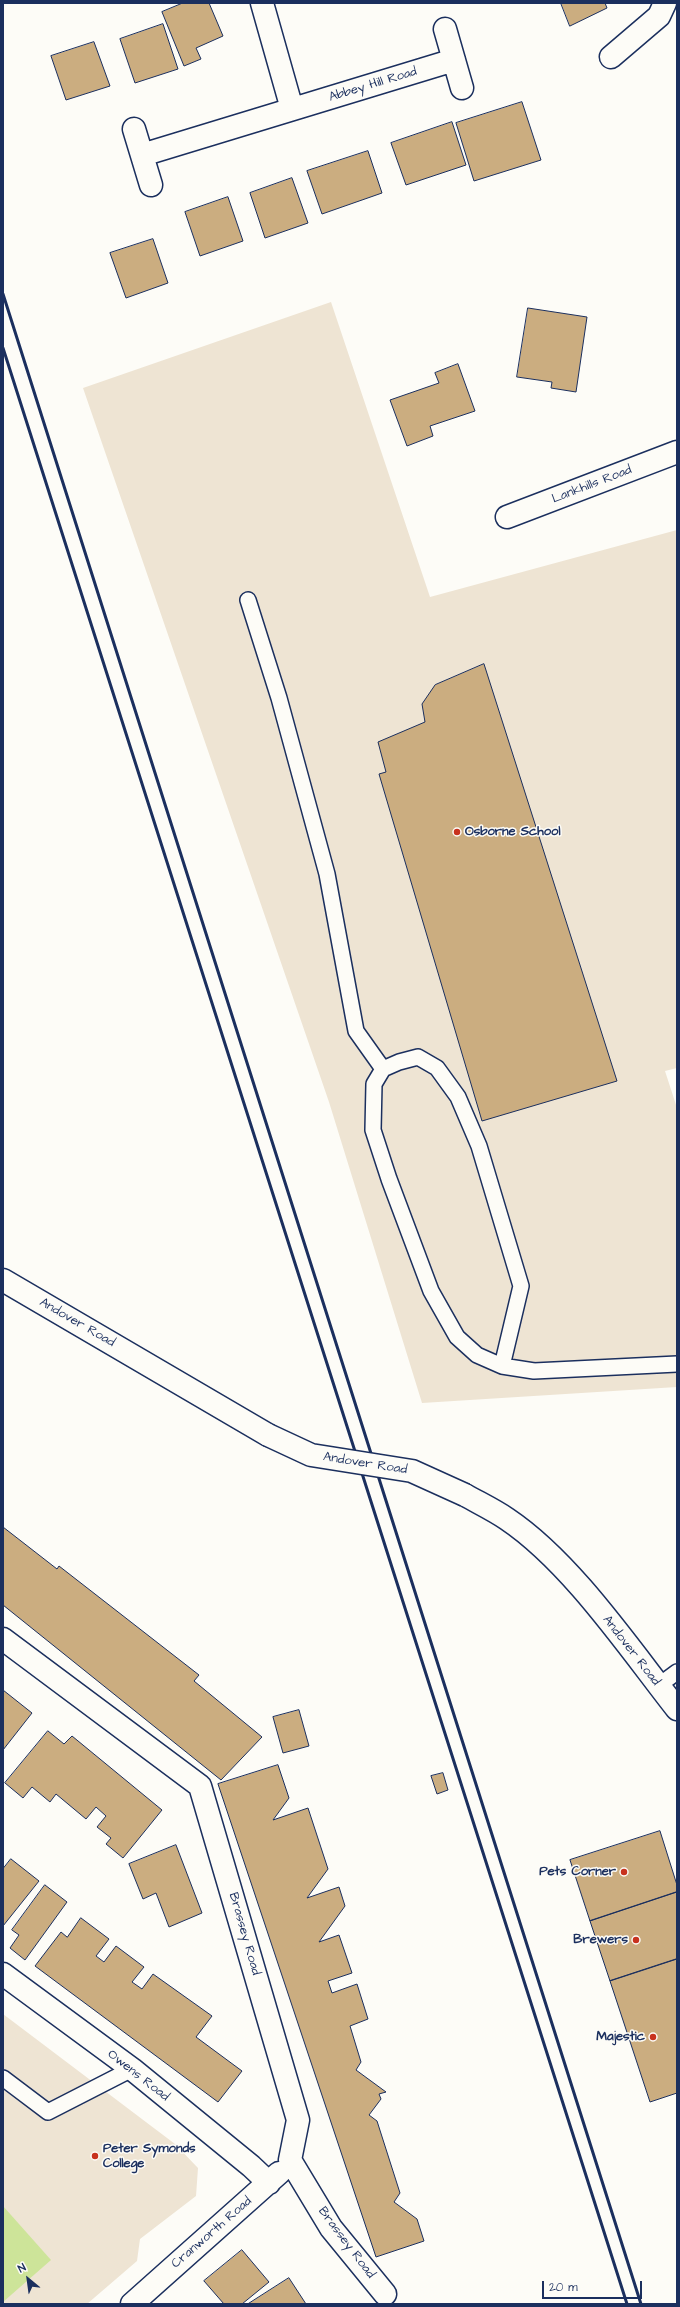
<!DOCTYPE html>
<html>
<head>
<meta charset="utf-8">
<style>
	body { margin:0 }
	#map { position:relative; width:680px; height:2307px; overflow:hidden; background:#fdfcf7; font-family:"Architects Daughter",sans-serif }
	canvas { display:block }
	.frame { position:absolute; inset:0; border:4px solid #1b2f5e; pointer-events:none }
	.north { position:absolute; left:8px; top:2259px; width:40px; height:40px; -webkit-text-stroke:3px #fdfcf7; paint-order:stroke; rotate:331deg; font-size:11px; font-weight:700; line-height:16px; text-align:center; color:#1b2f5e }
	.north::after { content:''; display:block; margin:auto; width:14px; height:18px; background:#1b2f5e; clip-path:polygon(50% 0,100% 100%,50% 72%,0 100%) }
	.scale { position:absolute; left:542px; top:2281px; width:100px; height:18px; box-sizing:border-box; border:2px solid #1b2f5e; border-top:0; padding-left:5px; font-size:12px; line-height:14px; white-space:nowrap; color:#1b2f5e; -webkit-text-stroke:3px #fdfcf7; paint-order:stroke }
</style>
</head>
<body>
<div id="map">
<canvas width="680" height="2307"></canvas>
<div class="frame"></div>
<div class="north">N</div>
<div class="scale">20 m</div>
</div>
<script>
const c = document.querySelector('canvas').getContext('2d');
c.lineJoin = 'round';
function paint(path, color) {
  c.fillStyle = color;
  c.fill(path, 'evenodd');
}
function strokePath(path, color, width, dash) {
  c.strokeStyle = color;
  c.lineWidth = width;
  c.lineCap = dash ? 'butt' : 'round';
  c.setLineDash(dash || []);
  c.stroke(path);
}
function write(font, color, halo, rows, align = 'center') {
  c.font = font + ' "Architects Daughter",sans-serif';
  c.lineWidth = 3;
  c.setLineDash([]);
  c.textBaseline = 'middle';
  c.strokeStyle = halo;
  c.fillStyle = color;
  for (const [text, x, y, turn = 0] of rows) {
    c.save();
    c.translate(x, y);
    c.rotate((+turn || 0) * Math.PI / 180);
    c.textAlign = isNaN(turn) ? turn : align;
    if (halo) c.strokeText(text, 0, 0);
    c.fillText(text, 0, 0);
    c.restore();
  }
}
paint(new Path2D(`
	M331,302L430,597L677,530V1068L665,1071L677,1108V1387L422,1403L329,1102L83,388Z
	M3,2014L175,2144L198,2168L196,2196L140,2239L137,2261L87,2304H3Z`), '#eee4d3');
paint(new Path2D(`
	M3,2206L51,2260L3,2302Z`), '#cde499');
const building = new Path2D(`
	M183,3H209L223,36L196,48L201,59L184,66L162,12Z
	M561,3H605L607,8L570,26Z
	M163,24L178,69L135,83L120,39Z
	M94,42L110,86L66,100L51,56Z
	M522,102L541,160L474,181L456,123Z
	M452,122L466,165L406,185L391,143Z
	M368,151L382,193L322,214L307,171Z
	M292,178L308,223L265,238L250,193Z
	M228,197L243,241L200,256L185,212Z
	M153,239L168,283L126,298L110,253Z
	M528,308L587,317L576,392L551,388L552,382L517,377Z
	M458,364L475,411L430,426L433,436L407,446L390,400L439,383L435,373Z
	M484,664L617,1081L482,1121L379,774L386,772L378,742L425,722L422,704L435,685Z
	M3,1527L57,1569L59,1566L199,1675L194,1681L262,1737L221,1780L3,1605Z
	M3,1690L32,1713L3,1750Z
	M299,1710L309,1746L283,1753L273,1717Z
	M48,1731L64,1744L72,1736L162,1810L123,1858L106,1844L111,1838L97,1827L106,1816L96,1807L86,1819L56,1794L50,1802L32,1787L23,1798L5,1783Z
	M278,1765L289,1798L273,1820L308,1808L328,1869L307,1898L339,1887L345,1906L319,1942L339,1935L352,1973L328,1981L332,1993L357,1984L368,2019L350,2026L361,2062L356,2070L386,2092L379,2094L381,2099L369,2115L377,2121L400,2193L394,2202L417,2219L424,2241L376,2257L218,1784Z
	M443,1773L448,1790L437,1794L431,1776Z
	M660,1831L677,1885V1892L590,1921L570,1860Z
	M176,1845L202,1913L169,1927L156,1893L143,1899L129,1864Z
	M11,1859L39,1881L3,1926V1869Z
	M45,1885L67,1902L25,1960L10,1948L19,1935L12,1930Z
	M677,1892V1959L610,1981L590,1921Z
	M81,1918L109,1939L96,1956L104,1962L116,1946L144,1967L132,1982L142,1989L153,1974L212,2016L196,2037L242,2071L218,2102L35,1966L61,1932L67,1937Z
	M677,1959V2093L650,2102L610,1981Z
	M242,2250L269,2282L242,2304H224L204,2281Z
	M289,2278L306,2304H248Z`);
paint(building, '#cbad80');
strokePath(building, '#1b2f5e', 1);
const service = new Path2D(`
	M248,600L279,698L327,874L356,1031L383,1069
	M502,1366L521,1286L479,1146L458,1097L437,1068L418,1057L399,1062L383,1069L374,1084L373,1130L389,1179L431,1291L457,1337L477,1355L502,1366L534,1371L677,1364
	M658,1686L677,1672
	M3,2078L48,2112L132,2069`);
const minor = new Path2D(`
	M262,3L292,109
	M445,29L462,88
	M611,57L659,16L665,3
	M134,129L151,185
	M142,155L454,60
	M507,517L677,452
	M3,1639L200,1786L298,2120L290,2160L331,2228L385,2294
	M3,1974L132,2069L251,2166L269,2183
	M132,2304L279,2173`);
const secondary = new Path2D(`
	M3,1280L268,1435
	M465,1495C479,1503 494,1510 507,1519C571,1562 629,1648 677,1709`);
strokePath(service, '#1b2f5e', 18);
strokePath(minor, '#1b2f5e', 25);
strokePath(secondary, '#1b2f5e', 25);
strokePath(service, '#fdfcf7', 15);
strokePath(minor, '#fdfcf7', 22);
strokePath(secondary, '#fdfcf7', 22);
strokePath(new Path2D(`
	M3,294L641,2304
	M3,348L627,2304`), '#1b2f5e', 3);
const secondaryBridge = new Path2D(`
	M268,1435L311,1455L412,1471L465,1495`);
strokePath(secondaryBridge, '#1b2f5e', 25, []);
strokePath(secondaryBridge, '#fdfcf7', 22);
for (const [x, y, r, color] of [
	[457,832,4,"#c8321e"],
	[624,1872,4,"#c8321e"],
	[636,1940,4,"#c8321e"],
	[653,2037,4,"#c8321e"],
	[95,2156,4,"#c8321e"]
]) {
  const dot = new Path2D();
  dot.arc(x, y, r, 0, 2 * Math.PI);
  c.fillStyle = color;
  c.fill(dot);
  strokePath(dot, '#fdfcf7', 1.5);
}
write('13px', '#1b2f5e', '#fdfcf7', [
	["Abbey Hill Road",373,85,-17],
	["Lankhills Road",592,485,-21],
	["Andover Road",77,1323,30],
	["Andover Road",365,1464,9],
	["Andover Road",631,1651,52],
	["Brassey Road",244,1934,74],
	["Owens Road",138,2076,38],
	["Cranworth Road",212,2233,-41],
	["Brassey Road",346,2243,53]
]);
write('bold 13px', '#1b2f5e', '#fdfcf7', [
	["Osborne School",465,832,"left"],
	["Pets Corner",616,1872],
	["Brewers",628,1940],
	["Majestic",645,2037],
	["Peter Symonds",103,2149,"left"],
	["College",103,2164,"left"]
], 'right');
</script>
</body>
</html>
